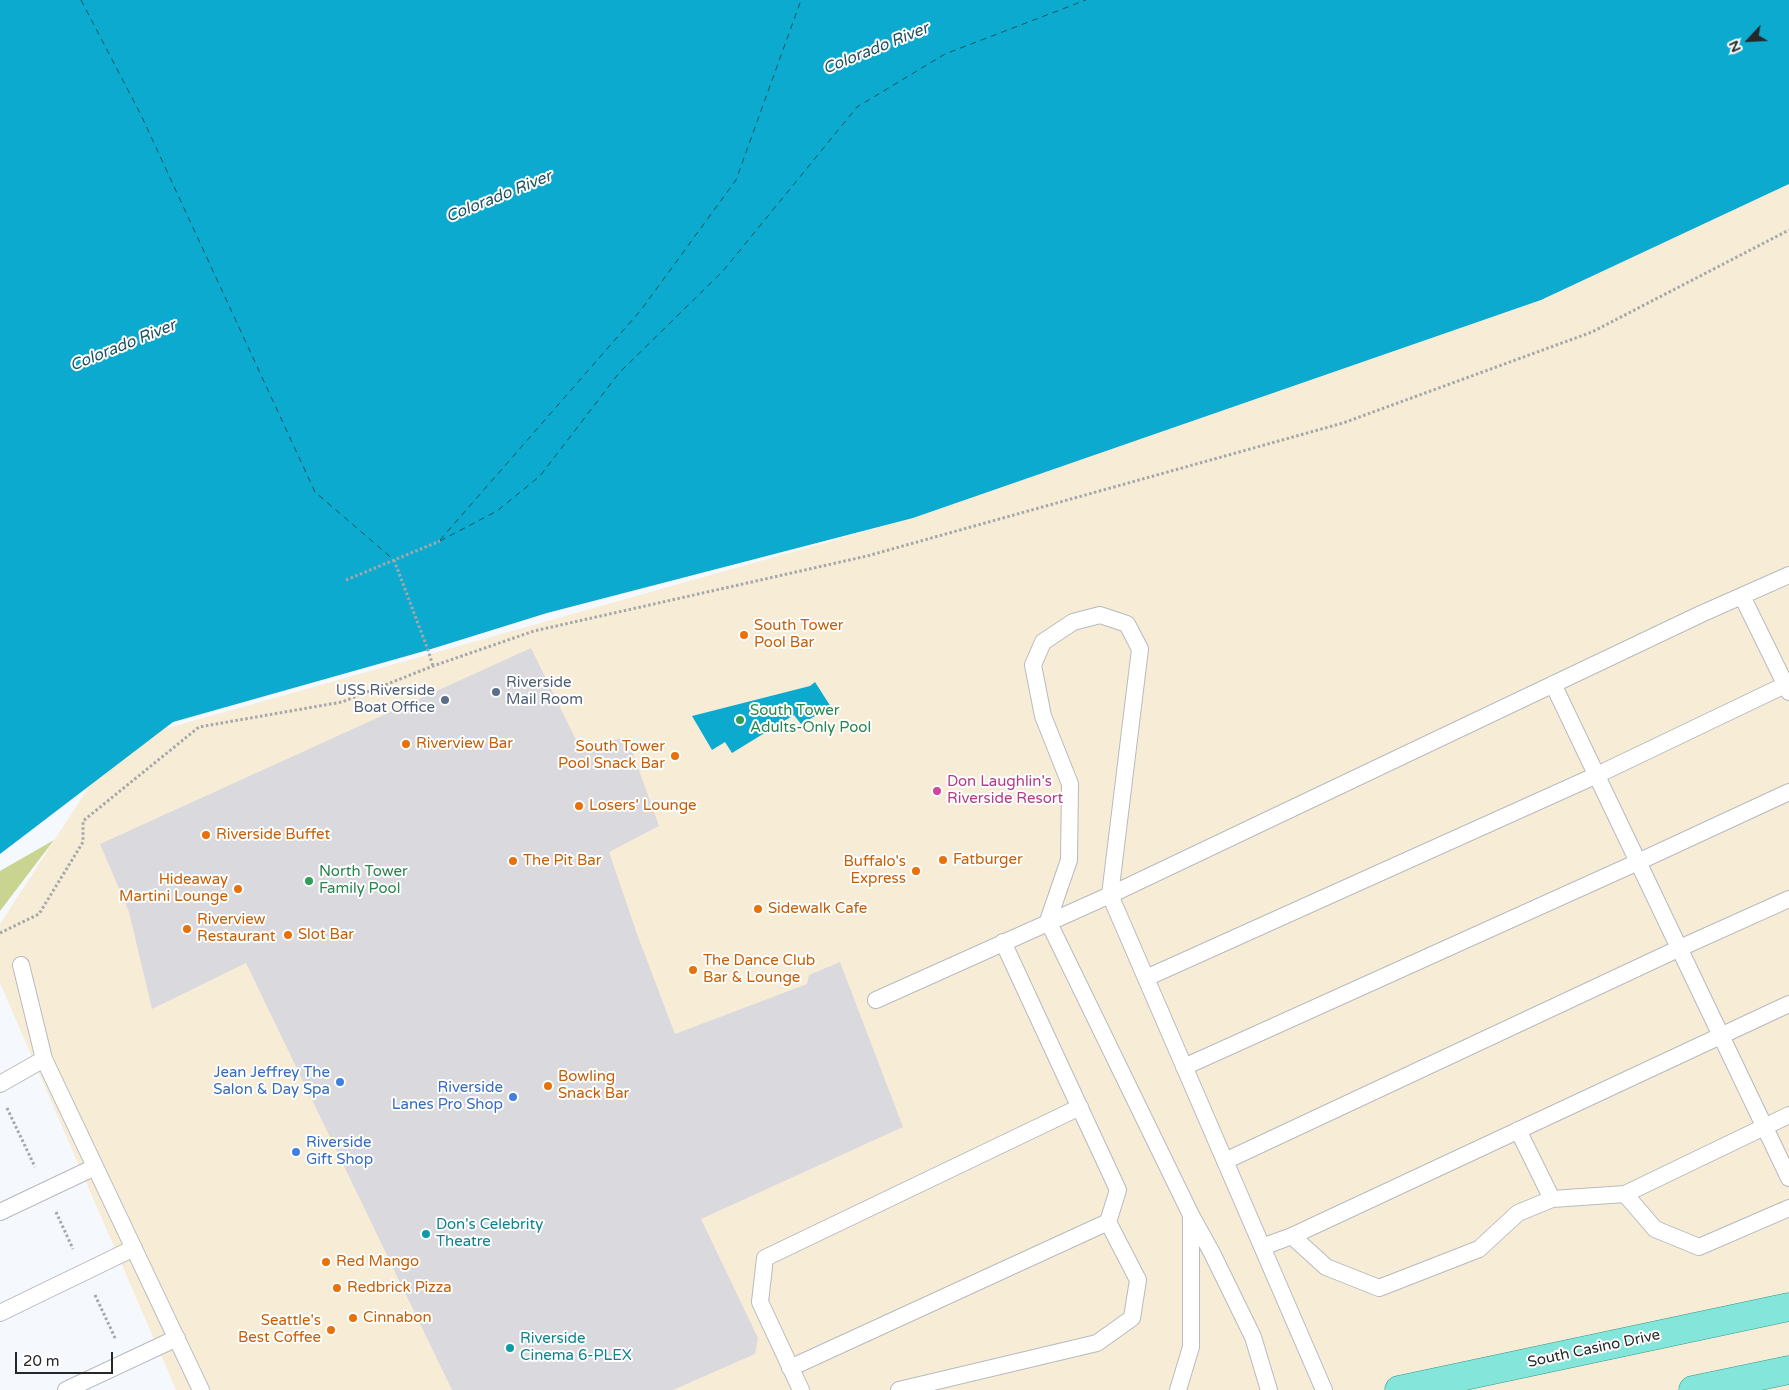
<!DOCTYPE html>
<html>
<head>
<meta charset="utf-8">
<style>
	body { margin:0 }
	#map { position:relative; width:1789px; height:1390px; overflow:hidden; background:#f5f8fc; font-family:"Varela Round",sans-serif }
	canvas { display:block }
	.north { position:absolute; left:1724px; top:15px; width:50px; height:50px; -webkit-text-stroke:4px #fff; paint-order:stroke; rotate:245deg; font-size:14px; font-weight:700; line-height:20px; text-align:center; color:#262729 }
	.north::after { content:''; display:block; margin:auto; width:18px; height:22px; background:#262729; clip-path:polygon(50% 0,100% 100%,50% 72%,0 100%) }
	.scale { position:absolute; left:15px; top:1352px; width:98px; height:22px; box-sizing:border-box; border:2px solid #262729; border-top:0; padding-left:6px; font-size:15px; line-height:18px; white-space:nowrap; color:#262729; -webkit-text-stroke:4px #fff; paint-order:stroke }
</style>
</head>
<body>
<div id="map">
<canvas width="1789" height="1390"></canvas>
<div class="north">N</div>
<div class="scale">20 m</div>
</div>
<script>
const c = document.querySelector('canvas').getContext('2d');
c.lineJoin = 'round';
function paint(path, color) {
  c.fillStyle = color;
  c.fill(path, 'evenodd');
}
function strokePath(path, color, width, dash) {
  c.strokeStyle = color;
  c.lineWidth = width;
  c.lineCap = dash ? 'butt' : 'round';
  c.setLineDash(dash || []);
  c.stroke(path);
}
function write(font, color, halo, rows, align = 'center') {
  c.font = font + ' "Varela Round",sans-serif';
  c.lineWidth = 4;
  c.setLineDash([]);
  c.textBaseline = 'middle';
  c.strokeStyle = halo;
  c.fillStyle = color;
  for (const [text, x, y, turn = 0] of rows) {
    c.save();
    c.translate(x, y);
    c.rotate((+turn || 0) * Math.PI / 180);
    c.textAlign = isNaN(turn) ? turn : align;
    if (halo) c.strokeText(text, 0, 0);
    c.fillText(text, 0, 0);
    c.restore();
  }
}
paint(new Path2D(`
	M1789,184V1390H176L0,983V924L118,742L913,518L1541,300Z`), '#f7edd7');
paint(new Path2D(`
	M54,840L0,911V871Z`), '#c9d490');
paint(new Path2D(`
	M0,0H1789V184L1541,300L913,518L547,613L428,650L173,722L0,854Z
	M815,682L831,707L801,724L794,715L732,753L725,742L712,750L692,716L810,686Z`), '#0baace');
strokePath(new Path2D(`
	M81,0L141,115L315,492L394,560
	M440,540L641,310L736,180L801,0
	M440,541L497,511L540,476L619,373L723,271L857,107L945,54L1086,0`), '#1c5262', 1, [6, 5]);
paint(new Path2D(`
	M531,648L580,748L627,737L659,826L609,852L637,934L675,1034L807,984L809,975L840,962L903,1127L701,1219L758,1338L755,1354L673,1390H452L246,963L152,1009L129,912L100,844Z`), '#dad9de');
const service = new Path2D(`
	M1742,596L1789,692
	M1553,684L1789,1178
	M21,965L44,1059L201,1390
	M1146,978L1597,775L1785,685
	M876,1000L1110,895L1701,614L1789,575
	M1184,1067L1638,862L1789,792
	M0,1084L44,1059
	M1518,1130L1552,1199
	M1225,1161L1680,948L1789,899
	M1625,1194L1655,1229L1699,1247L1789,1208
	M0,1212L95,1167
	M1292,1236L1326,1267L1379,1288L1479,1249L1518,1213L1552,1199L1625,1194L1789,1115
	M1262,1247L1292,1236L1789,1004
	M0,1313L134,1248
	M790,1368L1108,1222
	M66,1390L177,1338
	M801,1390L760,1302L765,1258L1080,1107
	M899,1390L1097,1343L1132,1318L1138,1280L1108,1222L1118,1190L1003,942
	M1178,1390L1191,1347V1217
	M1269,1390L1253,1337L1212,1253L1191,1215L1048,921L1069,860L1070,784L1043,716L1033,665L1043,642L1073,622L1100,615L1127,624L1140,649L1110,895L1324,1390`);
const primary = new Path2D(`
	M1399,1390L1789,1307
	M1693,1390L1789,1370`);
strokePath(service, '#b7babe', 18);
strokePath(primary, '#2e998c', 29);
strokePath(new Path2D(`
	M394,560L428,650L433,666
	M346,580L440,541
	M0,933L39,914L83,842V821L199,727L342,702L433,666L534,631L867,556L1343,423L1592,332L1789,230
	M7,1108L35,1167
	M56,1212L73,1249
	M95,1295L116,1340`), '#a5a7aa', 3, [2.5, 2.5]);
strokePath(service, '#fff', 16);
strokePath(primary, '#84e6da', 28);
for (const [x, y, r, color] of [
	[744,635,5,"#e8710a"],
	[496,692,5,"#5c6f8a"],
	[445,700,5,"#5c6f8a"],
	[740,720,5,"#2e9e5b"],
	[406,744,5,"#e8710a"],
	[675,756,5,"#e8710a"],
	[937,791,5,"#d1479c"],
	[579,806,5,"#e8710a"],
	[206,835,5,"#e8710a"],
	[943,860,5,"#e8710a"],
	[513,861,5,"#e8710a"],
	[916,871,5,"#e8710a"],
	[309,881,5,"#2e9e5b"],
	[238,889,5,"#e8710a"],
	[758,909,5,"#e8710a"],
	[187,929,5,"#e8710a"],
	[288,935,5,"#e8710a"],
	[693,970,5,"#e8710a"],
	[340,1082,5,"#3f7fe0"],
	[548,1086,5,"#e8710a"],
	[513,1097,5,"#3f7fe0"],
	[296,1152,5,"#3f7fe0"],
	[426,1234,5,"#0f9aa8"],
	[326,1262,5,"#e8710a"],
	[337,1288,5,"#e8710a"],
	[353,1318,5,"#e8710a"],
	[331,1330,5,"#e8710a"],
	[510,1348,5,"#0f9aa8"]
]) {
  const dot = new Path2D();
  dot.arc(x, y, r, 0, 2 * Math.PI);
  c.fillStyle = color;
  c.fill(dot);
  strokePath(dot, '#fff', 2);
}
write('15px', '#c56008', '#fff', [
	["South Tower",754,626],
	["Pool Bar",754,643],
	["Riverview Bar",416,744],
	["South Tower",665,747,"right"],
	["Pool Snack Bar",665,764,"right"],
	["Losers' Lounge",589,806],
	["Riverside Buffet",216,835],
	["Fatburger",953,860],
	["The Pit Bar",523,861],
	["Buffalo's",906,862,"right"],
	["Express",906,879,"right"],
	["Hideaway",228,880,"right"],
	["Martini Lounge",228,897,"right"],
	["Sidewalk Cafe",768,909],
	["Riverview",197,920],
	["Restaurant",197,937],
	["Slot Bar",298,935],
	["The Dance Club",703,961],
	["Bar & Lounge",703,978],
	["Bowling",558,1077],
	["Snack Bar",558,1094],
	["Red Mango",336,1262],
	["Redbrick Pizza",347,1288],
	["Cinnabon",363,1318],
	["Seattle's",321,1321,"right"],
	["Best Coffee",321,1338,"right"]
], 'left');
write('15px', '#4e5e75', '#fff', [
	["Riverside",506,683],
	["Mail Room",506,700],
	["USS Riverside",435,691,"right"],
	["Boat Office",435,708,"right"]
], 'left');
write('15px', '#27864d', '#fff', [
	["South Tower",750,711],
	["Adults-Only Pool",750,728],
	["North Tower",319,872],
	["Family Pool",319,889]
], 'left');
write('15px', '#b23c85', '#fff', [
	["Don Laughlin's",947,782],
	["Riverside Resort",947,799]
], 'left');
write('15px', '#366cbe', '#fff', [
	["Jean Jeffrey The",330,1073],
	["Salon & Day Spa",330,1090],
	["Riverside",503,1088],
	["Lanes Pro Shop",503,1105],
	["Riverside",306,1143,"left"],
	["Gift Shop",306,1160,"left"]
], 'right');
write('15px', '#0d838f', '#fff', [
	["Don's Celebrity",436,1225],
	["Theatre",436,1242],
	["Riverside",520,1339],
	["Cinema 6-PLEX",520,1356]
], 'left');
write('15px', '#262729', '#fff', [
	["South Casino Drive",1594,1349,-12]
]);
write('italic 16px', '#1c5262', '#fff', [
	["Colorado River",876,49,-22],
	["Colorado River",499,197,-22],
	["Colorado River",123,346,-22]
]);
</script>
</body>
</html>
